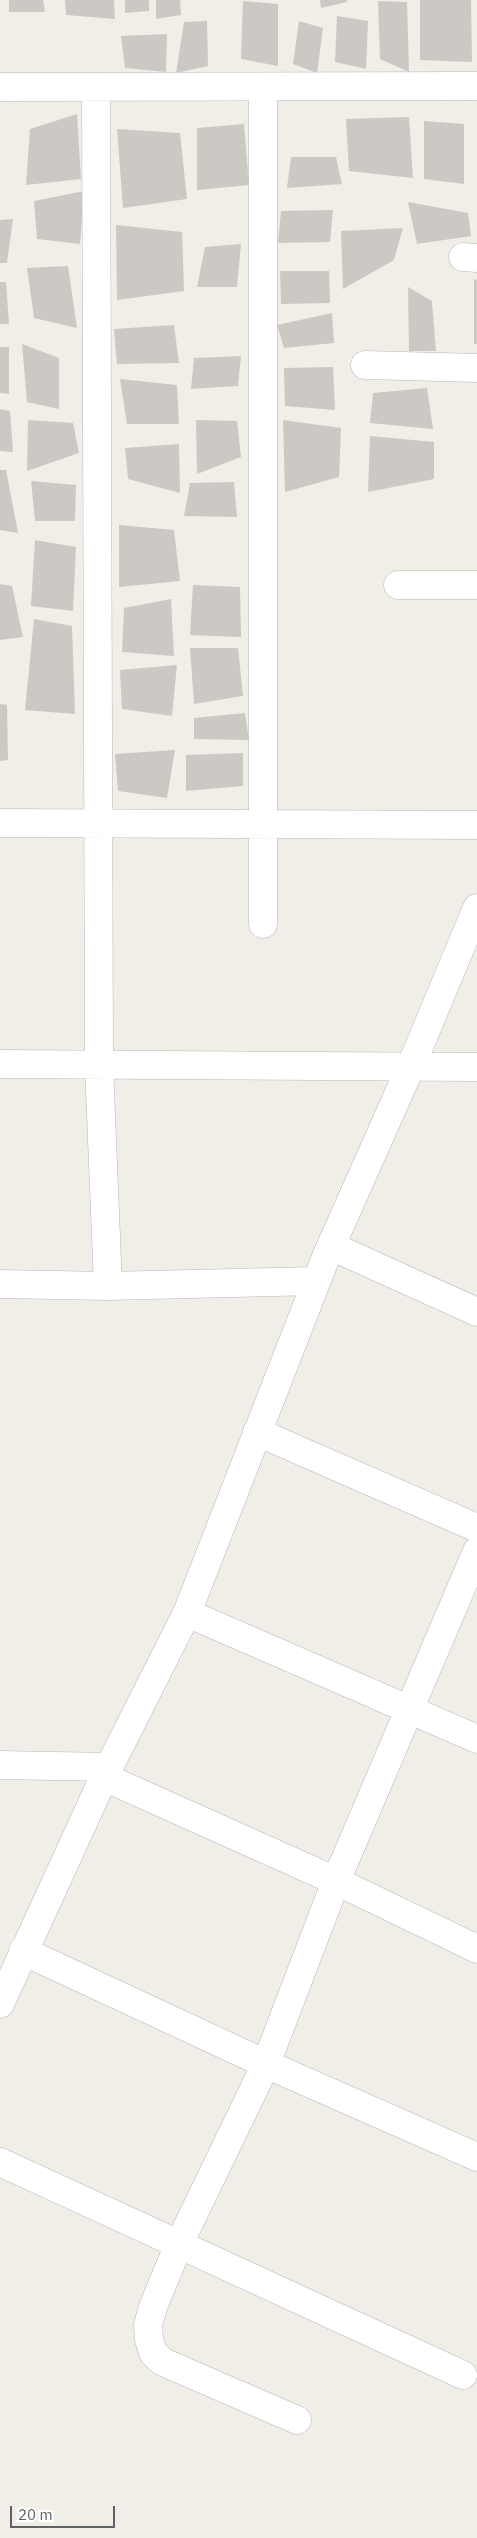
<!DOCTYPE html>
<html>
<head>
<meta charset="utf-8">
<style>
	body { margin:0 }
	#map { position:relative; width:477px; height:2538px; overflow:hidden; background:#f0eee7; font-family:"IBM Plex Sans",sans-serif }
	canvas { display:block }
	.scale { position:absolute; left:10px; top:2506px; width:105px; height:22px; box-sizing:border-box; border:2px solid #5f6367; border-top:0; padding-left:6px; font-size:15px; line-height:18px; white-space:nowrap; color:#5f6367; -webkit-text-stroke:4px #fff; paint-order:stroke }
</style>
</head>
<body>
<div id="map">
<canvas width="477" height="2538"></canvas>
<div class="scale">20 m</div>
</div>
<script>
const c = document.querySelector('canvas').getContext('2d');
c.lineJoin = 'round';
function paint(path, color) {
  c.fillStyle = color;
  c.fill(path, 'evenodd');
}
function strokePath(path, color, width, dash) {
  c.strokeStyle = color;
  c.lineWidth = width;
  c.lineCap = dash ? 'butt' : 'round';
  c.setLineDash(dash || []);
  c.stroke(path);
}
paint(new Path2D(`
	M9,0H43L45,12H9Z
	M65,0H114L115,19L66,15Z
	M125,0H149V11L125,13Z
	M156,0H180L181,15L156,19Z
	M320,0H347V2L321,8Z
	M420,0H471L472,62L420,60Z
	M243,1L278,4V66L241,59Z
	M378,1L407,2L409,72L380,59Z
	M337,16L368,21L366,69L335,62Z
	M207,21L208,66L176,73L184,22Z
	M299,21L323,28L317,73L293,64Z
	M167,34L166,72L125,68L121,36Z
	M77,114L81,179L26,185L30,129Z
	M409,117L413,178L349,171L346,119Z
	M424,121L464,124V184L424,179Z
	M244,124L249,185L197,190V128Z
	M117,129L180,133L187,199L123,208Z
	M291,157H336L342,184L287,188Z
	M84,191L80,244L37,239L34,201Z
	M408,202L468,213L471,236L417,244Z
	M333,210L330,242L278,243L281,211Z
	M13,219L7,263H0V220Z
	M116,225L182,232L184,291L117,300Z
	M403,228L394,260L343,289L341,231Z
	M241,244L237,287H197L205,247Z
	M68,266L77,328L34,318L27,268Z
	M280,271H329L330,303L281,304Z
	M474,279L477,280V344H474Z
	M0,282H6L9,324H0Z
	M408,287L432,301L436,351H409Z
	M332,313L334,343L284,348L277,325Z
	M174,325L179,363L117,364L114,329Z
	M22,344L59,358V409L27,402Z
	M0,347H9V394L0,393Z
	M241,356L238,386L191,389L194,358Z
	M333,367L335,410L285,406L284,368Z
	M120,379L177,385L179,424H127Z
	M427,388L433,429L370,423L373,393Z
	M0,409L10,411L13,452L0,451Z
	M28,420L73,423L79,453L27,471Z
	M196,420L237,421L241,457L197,474Z
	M283,420L341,428L339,477L285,492Z
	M370,436L434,442V479L368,492Z
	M179,444L180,493L128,479L125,448Z
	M0,470H6L18,533L0,530Z
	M31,481L76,485L75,521H35Z
	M234,482L237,517L184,516L190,483Z
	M119,525L174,530L180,581L119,587Z
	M35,540L76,547L73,611L31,606Z
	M0,584L12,586L23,637L0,640Z
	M193,585L240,587L241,637L190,635Z
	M171,599L174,656L122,652L124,608Z
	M34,619L72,626L75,714L25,710Z
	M190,648H238L243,696L194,704Z
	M177,665L172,716L122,709L120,670Z
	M0,704L7,705L8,760L0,761Z
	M245,713L249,740L194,739V718Z
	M175,750L167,798L118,791L115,754Z
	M243,753V786L186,791V755Z`), '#ccc9c4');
const minor = new Path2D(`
	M0,87L477,86
	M96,87L99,1065L108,1286L316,1281
	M263,87V924
	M463,257L477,258
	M365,365L477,368
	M398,585H477
	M0,823L477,825
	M0,1064L477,1067
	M331,1246L477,1312
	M0,1284L108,1286
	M257,1432L477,1528
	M187,1613L477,1739
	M0,1765L109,1767
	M104,1777L336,1881L477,1949
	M23,1951L266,2064L477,2157
	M0,2004L104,1777L187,1613L326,1257L411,1066L477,908
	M0,2162L463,2375
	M297,2420L163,2362L153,2353L149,2339L148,2325L153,2307L179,2244L266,2064L336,1881L477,1551`);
strokePath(minor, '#b4b8bb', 29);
strokePath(minor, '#fff', 28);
</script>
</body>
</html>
